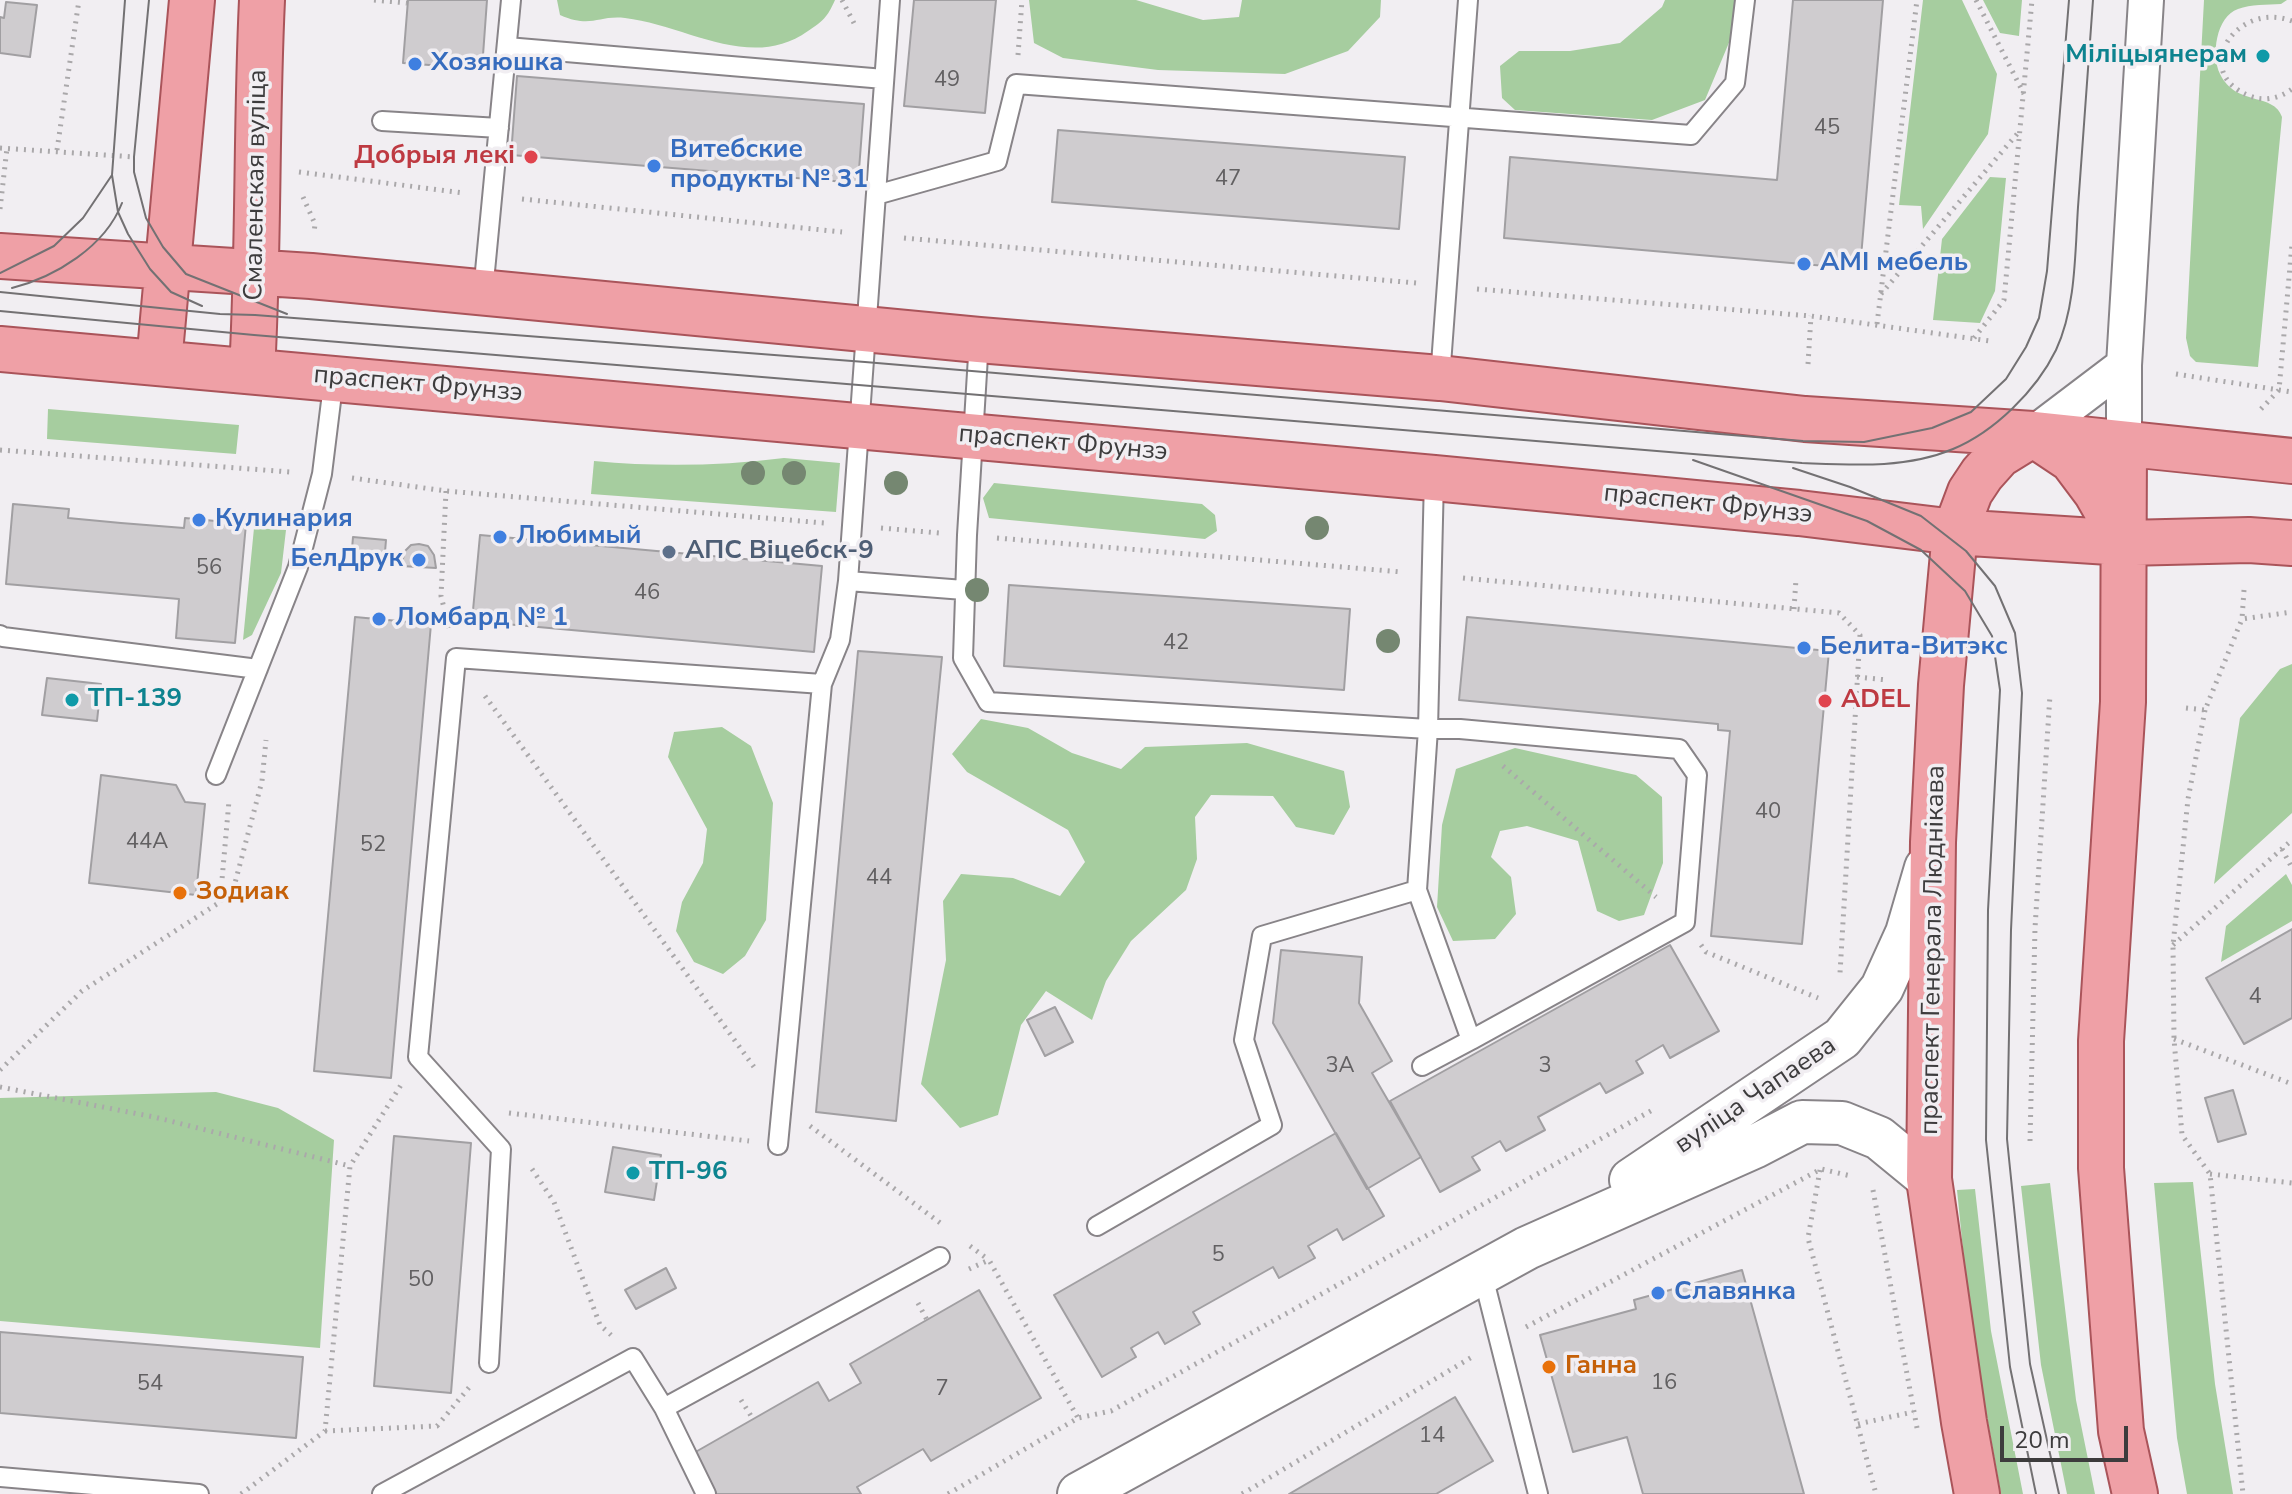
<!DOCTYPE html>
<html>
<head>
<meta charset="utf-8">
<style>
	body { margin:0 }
	#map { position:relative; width:2292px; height:1494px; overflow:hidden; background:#f1eef2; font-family:"Nunito Sans",sans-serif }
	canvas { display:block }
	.scale { position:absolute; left:2000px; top:1426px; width:128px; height:36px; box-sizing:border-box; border:4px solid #3d3c3d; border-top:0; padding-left:10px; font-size:24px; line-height:28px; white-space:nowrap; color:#3d3c3d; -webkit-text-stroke:6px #f1eef2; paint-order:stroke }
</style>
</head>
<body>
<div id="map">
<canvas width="2292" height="1494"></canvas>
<div class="scale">20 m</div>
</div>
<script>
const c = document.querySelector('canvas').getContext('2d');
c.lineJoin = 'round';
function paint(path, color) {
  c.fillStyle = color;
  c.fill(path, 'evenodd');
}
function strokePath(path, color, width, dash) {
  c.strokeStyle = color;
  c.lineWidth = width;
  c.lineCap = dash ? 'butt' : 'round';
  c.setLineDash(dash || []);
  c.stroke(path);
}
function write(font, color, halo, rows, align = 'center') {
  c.font = font + ' "Nunito Sans",sans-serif';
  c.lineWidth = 7;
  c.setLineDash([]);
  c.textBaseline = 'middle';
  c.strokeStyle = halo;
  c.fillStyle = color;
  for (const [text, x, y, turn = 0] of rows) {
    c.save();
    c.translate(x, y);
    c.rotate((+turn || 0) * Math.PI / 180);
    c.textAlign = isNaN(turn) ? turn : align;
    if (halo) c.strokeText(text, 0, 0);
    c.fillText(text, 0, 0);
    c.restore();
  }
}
paint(new Path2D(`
	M557,0H835C827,18 823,21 808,31C751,72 686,25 625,18C597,15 592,29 560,15Z
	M1029,0H1136L1203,20L1239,17L1242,0H1381L1380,17L1348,51L1285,74L1158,70L1063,58L1034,43Z
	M1665,0H1736L1733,33L1705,100L1652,120L1515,110L1502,98L1500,66L1519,51H1570L1620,43L1662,7Z
	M1923,0H1962L1997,74L1988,134L1923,229L1921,206L1899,205Z
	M1983,0H2022L2019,36L2000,33Z
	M2204,0H2287L2281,4C2267,5 2251,4 2238,9C2216,17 2211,55 2220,74C2236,107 2274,92 2282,117L2258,367L2196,362L2190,356L2186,338Z
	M1990,177L2006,178L1995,291L1980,323L1933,320L1942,239Z
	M48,409L239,425L236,454L47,439Z
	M784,458L840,463L836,512L591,494L594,461C658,467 720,466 784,458Z
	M994,483L1202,504L1215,515L1217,531L1205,539L989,518L983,498Z
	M254,528L286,530L281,573L252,635L243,640Z
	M2292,664V813L2214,884L2240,718L2280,669Z
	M981,719L1028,728L1072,753L1121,769L1145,747L1247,743L1344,771L1350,807L1334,835L1296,827L1273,796L1211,795L1195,817L1197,859L1186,890L1131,941L1106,981L1092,1020L1046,991L1021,1025L998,1115L960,1128L921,1084L946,960L943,901L961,874L1013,878L1060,896L1085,862L1068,830L967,772L952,754Z
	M722,727L751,746L773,803L766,920L745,956L723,974L694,962L676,931L682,902L703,863L707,829L668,757L674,732Z
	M1515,748L1636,775L1662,797L1663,863L1644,915L1619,921L1597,911L1578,841L1527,826L1500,831L1491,857L1511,877L1516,914L1495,939L1453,941L1437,907L1442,825L1456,769Z
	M2286,874L2292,885V921L2221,962L2226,926Z
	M216,1092L278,1108L334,1140L320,1348L0,1321V1098Z
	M2193,1182L2215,1384L2233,1494H2187L2177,1438L2154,1183Z
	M2050,1183L2076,1400L2095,1494H2067L2041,1365L2021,1186Z
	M1975,1189L1991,1331L2023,1494H2001L1971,1329L1957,1190Z`), '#a6cd9f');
const building = new Path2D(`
	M408,0H487L482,69L403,63Z
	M914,0H996L985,113L904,106Z
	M1793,0H1883L1860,269L1504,238L1510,157L1777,180Z
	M6,2L37,5L30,57L0,53V17L4,18Z
	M517,76L864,104L858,183L511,155Z
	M1058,130L1405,157L1399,229L1052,202Z
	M13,504L69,509L68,518L121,523L184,528L185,518L246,524L235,643L176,638L179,599L6,584Z
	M480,535L822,566L814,652L472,621Z
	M353,537L386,540L384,564L351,561Z
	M419,544L428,546L434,555L436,568L401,566L405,551L411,545Z
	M1009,585L1350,609L1344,690L1004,666Z
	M355,617L431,624L391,1078L314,1071Z
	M1467,617L1829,651L1802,944L1711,936L1730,731L1718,730V724L1459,700Z
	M858,651L942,657L896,1121L816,1112Z
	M47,678L101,684L97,721L42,715Z
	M101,775L176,785L185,802L205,804L196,895L89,883Z
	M2292,929V1018L2244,1044L2206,978Z
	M1670,945L1719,1031L1670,1058L1663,1045L1636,1061L1643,1073L1606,1093L1600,1083L1538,1117L1545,1130L1506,1151L1500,1141L1472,1157L1480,1170L1440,1192L1390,1101Z
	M1281,950L1362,957L1359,1003L1392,1061L1372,1073L1421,1157L1367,1189L1273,1023Z
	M1055,1007L1073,1042L1045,1056L1027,1020Z
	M2233,1090L2246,1134L2218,1142L2205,1098Z
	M1336,1133L1384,1216L1343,1240L1337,1229L1308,1246L1315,1258L1279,1278L1273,1267L1193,1312L1200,1324L1165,1344L1158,1332L1131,1348L1136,1357L1102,1377L1054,1295Z
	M394,1136L471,1143L451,1393L374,1386Z
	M613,1147L661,1155L654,1200L605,1192Z
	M666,1268L676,1288L636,1309L625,1290Z
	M1742,1270L1804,1494H1643L1627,1437L1573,1452L1540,1335L1636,1309L1634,1300Z
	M979,1290L1041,1398L931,1461L923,1449L857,1487L861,1494H715L692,1454L818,1382L829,1401L861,1383L850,1364Z
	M0,1332L303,1357L296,1438L0,1413Z
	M1455,1397L1493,1461L1436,1494H1289Z`);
paint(building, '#cfcccf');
strokePath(building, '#a19fa2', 2);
const service = new Path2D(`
	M507,47L884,79
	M382,121L499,128
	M876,195L997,161L1016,84L1691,135L1735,83L1745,0
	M483,292L511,0
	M979,340L967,535L963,658L988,702L1428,729H1460L1679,749L1697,775L1685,922L1471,1040L1417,890L1428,729L1434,478
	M1440,378L1468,0
	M848,581L964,590
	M0,635L3,637L258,669
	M216,775L298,567L322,474L334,377
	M1422,1066L1471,1040
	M778,1145L822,684L840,640L848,581L890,0
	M1097,1226L1272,1125L1244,1040L1262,936L1417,890
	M1482,1272L1538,1494
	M489,1363L501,1149L418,1057L456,658L822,684
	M0,1477L199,1494
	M382,1494L633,1358L664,1408
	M706,1494L664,1408L940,1257`);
const minor = new Path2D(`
	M2033,434L2124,365
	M2124,445V365L2146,0`);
const tertiary = new Path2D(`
	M1631,1180L1842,1038L1882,988L1907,933L1926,868
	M1079,1494L1527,1248L1754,1147L1802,1122L1842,1123L1879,1138L1929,1179`);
const primary = new Path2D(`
	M0,256L311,276L979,340L1440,378L1805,419L2033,434L2292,461
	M0,349L1434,478L1799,513L1955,532L2125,543L2249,540L2292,543
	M159,363L192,0
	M252,371C259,247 256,124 262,0
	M2033,434L2072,460L2096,492L2124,541
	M2124,445L2123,702L2101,1041V1168L2121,1431L2135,1494
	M1977,1494L1964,1422L1929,1179L1933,842L1941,685L1955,532L1970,492L1982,474L1999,455L2033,434`);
strokePath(service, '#888488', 22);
strokePath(minor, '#888488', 38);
strokePath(tertiary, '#888488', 46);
strokePath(primary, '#aa545a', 48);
strokePath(new Path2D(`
	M374,0L407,3
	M842,0L856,27
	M1976,0L2024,94
	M2292,21C2236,0 2189,73 2250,96C2264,102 2280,98 2292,89
	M1018,55L1022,0
	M0,148L135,157
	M57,150L79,0
	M299,172L464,193
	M303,197L315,224L314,233
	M522,199L842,232
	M0,209L7,148
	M904,238L1416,283
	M1477,289L1811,316L1990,341
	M1881,294L2017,134
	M1877,324L1917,0
	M1974,338L2004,300L2032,0
	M1808,364L1811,316
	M2176,374L2292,392
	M2261,409L2279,390L2292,244
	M0,450L290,472
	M352,478L446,491L824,523
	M446,491L441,596L449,628
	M881,528L939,533
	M997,538L1402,572
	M1463,578L1839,613L1860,635L1840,973
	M2244,590L2242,619L2292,612
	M1794,609L1796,579
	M1857,677L1887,680
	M485,696L754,1067
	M2186,708L2205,710L2242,619
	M2205,710L2188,799L2173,945L2174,1039L2182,1135L2210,1174L2243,1494
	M1503,766L1656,897
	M2282,849L2292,868
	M220,902L229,801
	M1701,945L1706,952L1818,998
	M2173,945L2292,840
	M2174,1039L2292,1084
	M0,1070L82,991L220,902L235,883L262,781L266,740
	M0,1087L154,1117L350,1166
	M509,1113L749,1141
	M810,1126L943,1225
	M2030,1141L2035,928L2050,695
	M532,1169L554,1202L600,1325L611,1335
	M1820,1170L1808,1238L1876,1494
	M2210,1174L2292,1183
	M1873,1190L1917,1428
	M970,1246L989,1260
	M969,1269L989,1260L1078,1418
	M918,1303L927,1320
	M1526,1327L1821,1169L1851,1176
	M741,1400L753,1419
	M1858,1424L1913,1412
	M325,1431L437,1426L472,1384
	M241,1494L325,1431L350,1166L401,1085
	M948,1494L1078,1418L1111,1411L1656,1108
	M1242,1494L1472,1357`), '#aaa8aa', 5, [2, 6]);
strokePath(service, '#fff', 18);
strokePath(minor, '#fff', 34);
strokePath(tertiary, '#fff', 42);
strokePath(primary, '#efa0a6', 44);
strokePath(new Path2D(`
	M125,0L112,175L118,212L128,234L150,269L171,292L202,306
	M149,0L134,157V172L146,218L163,247L186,274L287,314
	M0,273L54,246L83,218L112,175
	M12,288C55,277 105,247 122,203
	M0,292L220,314L255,315L865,362L1803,441L1864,442L1932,428L1971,412L2006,379L2026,347L2039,318L2047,271L2069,0
	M0,311L254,335L1802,463C1852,465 1906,469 1953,449C1994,432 2036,391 2056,350C2076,307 2075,253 2078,207C2083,138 2088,69 2093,0
	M1693,460L1867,521L1921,550L1965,591L1992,636L2000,690L1988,910L1986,1140L2010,1367L2036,1494
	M1793,468L1850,487L1921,516L1966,551L1995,586L2015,633L2022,693L2011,930L2007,1139L2030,1364L2059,1494`), '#737173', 2);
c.fillStyle = '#758771';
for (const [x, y] of [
	[753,473],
	[794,473],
	[896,483],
	[1317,528],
	[977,590],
	[1388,641]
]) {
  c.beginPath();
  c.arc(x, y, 12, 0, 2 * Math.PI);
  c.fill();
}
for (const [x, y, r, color] of [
	[2263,56,8,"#0f9aa8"],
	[415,64,8,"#3f7fe0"],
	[531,157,8,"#e0444e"],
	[654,166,8,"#3f7fe0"],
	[1804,264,8,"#3f7fe0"],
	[199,520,8,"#3f7fe0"],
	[500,537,8,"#3f7fe0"],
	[669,552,8,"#5c6f8a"],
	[419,560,8,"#3f7fe0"],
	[379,619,8,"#3f7fe0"],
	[1804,648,8,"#3f7fe0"],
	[72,700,8,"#0f9aa8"],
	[1825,701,8,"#e0444e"],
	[180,893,8,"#e8710a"],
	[633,1173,8,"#0f9aa8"],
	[1658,1293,8,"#3f7fe0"],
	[1549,1367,8,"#e8710a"]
]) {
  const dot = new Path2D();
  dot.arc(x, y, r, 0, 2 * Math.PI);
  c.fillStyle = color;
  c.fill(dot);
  strokePath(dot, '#f1eef2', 3);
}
write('22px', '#626062', null, [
	["49",947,81],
	["45",1827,129],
	["47",1228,180],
	["56",209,569],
	["46",647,594],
	["42",1176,644],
	["40",1768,813],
	["44А",147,843],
	["52",373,846],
	["44",879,879],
	["4",2255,998],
	["3А",1340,1067],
	["3",1545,1067],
	["5",1218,1256],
	["50",421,1281],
	["16",1664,1384],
	["54",150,1385],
	["7",942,1390],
	["14",1432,1437]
]);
write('bold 26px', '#0d838f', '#f1eef2', [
	["Міліцыянерам",2247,56,"right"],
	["ТП-139",88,700],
	["ТП-96",649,1173]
], 'left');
write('bold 26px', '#366cbe', '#f1eef2', [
	["Хозяюшка",431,64],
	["Витебские",670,151],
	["продукты № 31",670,181],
	["AMI мебель",1820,264],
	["Кулинария",215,520],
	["Любимый",516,537],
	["БелДрук",403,560,"right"],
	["Ломбард № 1",395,619],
	["Белита-Витэкс",1820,648],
	["Славянка",1674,1293]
], 'left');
write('bold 26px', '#be3a42', '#f1eef2', [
	["Добрыя лекі",515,157],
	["ADEL",1841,701,"left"]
], 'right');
write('26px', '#3d3c3d', '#f1eef2', [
	["Смаленская вуліца",257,185,-89],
	["праспект Фрунзэ",418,385,5],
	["праспект Фрунзэ",1063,444,5],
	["праспект Фрунзэ",1708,505,6],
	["праспект Генерала Люднікава",1934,950,-89],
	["вуліца Чапаева",1756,1096,-34]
]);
write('bold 26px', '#4e5e75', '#f1eef2', [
	["АПС Віцебск-9",685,552]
], 'left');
write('bold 26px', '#c56008', '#f1eef2', [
	["Зодиак",196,893],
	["Ганна",1565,1367]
], 'left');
</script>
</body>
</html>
